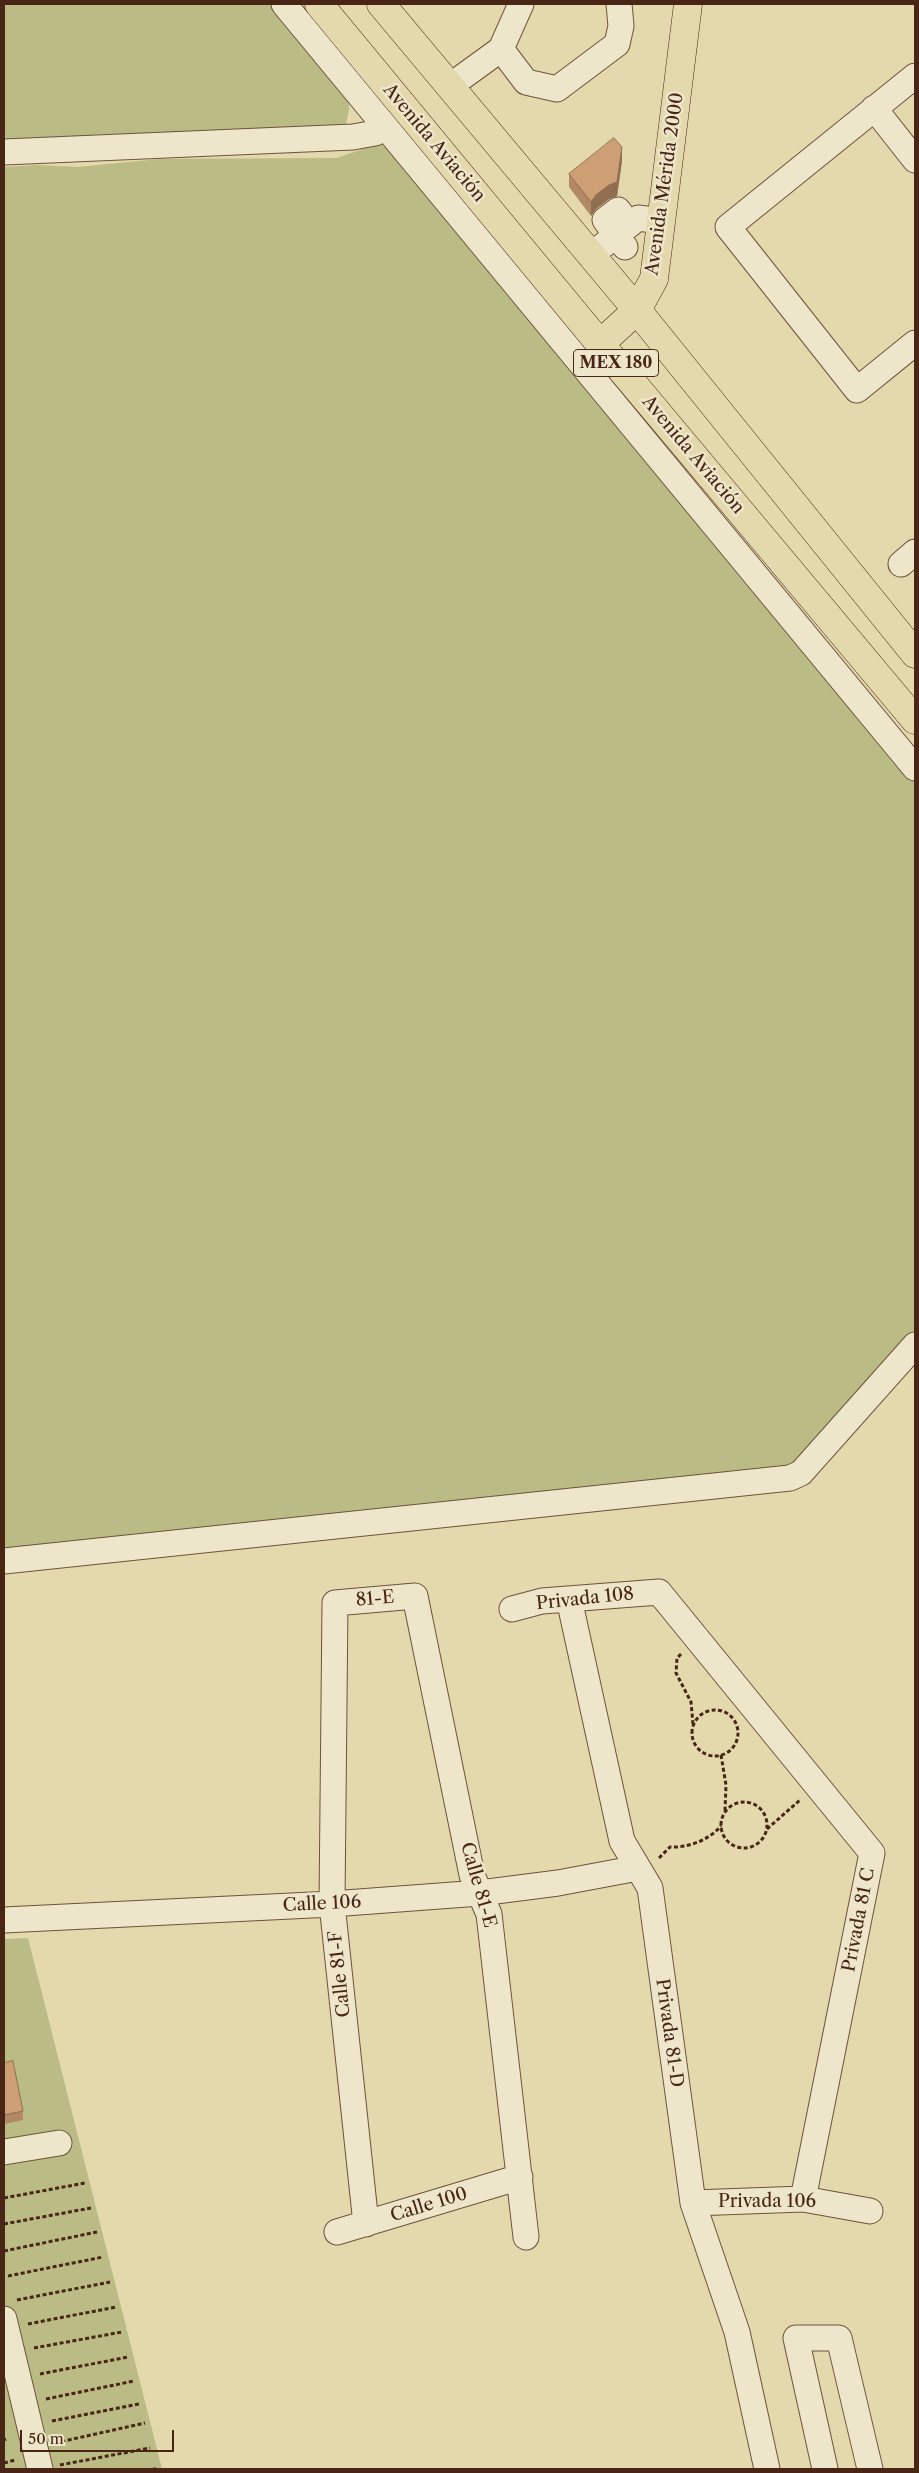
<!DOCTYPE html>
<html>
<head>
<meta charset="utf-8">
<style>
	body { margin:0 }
	#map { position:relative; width:919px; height:2473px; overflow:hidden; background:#e4d8ad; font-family:"Libre Caslon Text",serif }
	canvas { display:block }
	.frame { position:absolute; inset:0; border:5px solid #482515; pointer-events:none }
	.scale { position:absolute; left:20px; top:2430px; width:154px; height:22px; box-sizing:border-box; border:2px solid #482515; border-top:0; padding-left:6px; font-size:15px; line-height:18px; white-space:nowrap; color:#482515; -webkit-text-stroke:4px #ede6ca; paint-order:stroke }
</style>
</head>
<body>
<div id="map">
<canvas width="919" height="2473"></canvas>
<div class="frame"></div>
<div class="scale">50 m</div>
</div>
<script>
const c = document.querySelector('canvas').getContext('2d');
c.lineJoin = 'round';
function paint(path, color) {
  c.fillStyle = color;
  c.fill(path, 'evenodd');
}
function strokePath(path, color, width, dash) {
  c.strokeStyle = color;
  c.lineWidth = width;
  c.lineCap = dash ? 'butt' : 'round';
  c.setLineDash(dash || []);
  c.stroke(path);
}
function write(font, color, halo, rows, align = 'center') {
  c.font = font + ' "Libre Caslon Text",serif';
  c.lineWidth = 5;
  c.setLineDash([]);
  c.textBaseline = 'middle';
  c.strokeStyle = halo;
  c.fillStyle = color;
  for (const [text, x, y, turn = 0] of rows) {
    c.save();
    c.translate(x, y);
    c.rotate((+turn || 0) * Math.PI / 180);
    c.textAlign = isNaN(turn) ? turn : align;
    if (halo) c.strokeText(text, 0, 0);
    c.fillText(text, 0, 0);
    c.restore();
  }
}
paint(new Path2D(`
	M4,4H278L349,99V111L345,127L137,138L101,134L4,146Z
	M382,138L915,778V1340L800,1472L4,1559V167L37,165L77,167L159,159L337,158L374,145Z
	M28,1938L162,2469H4V1939Z`), '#bbbc85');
const minor = new Path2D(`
	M284,4L915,768
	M501,49L526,82L557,89L617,44L621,26L619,4
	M915,76L728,227L857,390L915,343
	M450,86L501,49L521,4
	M874,108L915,160
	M4,152L353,137L375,133L384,128
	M625,247L605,220L618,210L629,225
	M591,255L638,218L661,221
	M901,564L915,552
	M4,1561L790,1478L801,1473L915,1345
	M569,1599L622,1841L650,1888L693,2203L737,2332L767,2469
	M512,1609L542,1601L659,1592L872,1853L803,2199
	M4,1920L332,1904L480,1893L558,1883L638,1868
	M4,2152L59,2143
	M693,2203L803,2199L870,2211
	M366,2224L332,1904L335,1603L415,1596L472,1875L489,1914L526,2237
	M337,2232L520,2177
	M4,2319L40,2469
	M825,2469L796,2338H839L870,2469`);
const major = new Path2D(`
	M319,4L600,344L915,720
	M381,4L637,310L915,654
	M600,344L637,310L654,279L688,4`);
strokePath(minor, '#6f523b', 27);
strokePath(major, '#482515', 29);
strokePath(new Path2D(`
	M681,1654L677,1658L676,1673L691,1702L693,1724
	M692 1733a23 23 0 1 1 46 0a23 23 0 1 1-46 0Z
	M721,1755L726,1785L725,1811
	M721 1825a23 23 0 1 1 46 0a23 23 0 1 1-46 0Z
	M767,1829L800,1800
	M659,1858L670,1847C688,1848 709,1840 721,1826
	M4,2198L85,2183
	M4,2224L91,2208
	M4,2251L97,2232
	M8,2276L103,2257
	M17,2300L110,2282
	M28,2324L116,2307
	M34,2348L122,2332
	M40,2374L128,2357
	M46,2399L134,2381
	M52,2421L139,2404
	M4,2440L6,2439
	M55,2443L145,2423
	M4,2463L15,2460
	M60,2465L150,2448
	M153,2469H156`), '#482515', 3, [4, 2.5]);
strokePath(minor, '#ede6ca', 25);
strokePath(major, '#e4d8ad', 28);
paint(new Path2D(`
	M622,161L617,196L609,199L596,209L591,216L569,187V174Z
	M4,2063L23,2111V2120L4,2124Z`), '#b18964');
paint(new Path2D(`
	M622,147V161L617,196L609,199L596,209L591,216V202Z`), '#906f51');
const building = new Path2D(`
	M614,138L622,147L617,182L609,185L596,195L591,202L569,174Z
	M13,2061L23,2111L4,2115V2063Z`);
paint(building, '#ce9f74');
strokePath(building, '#906f51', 1);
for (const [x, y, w] of [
	[616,363,85]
]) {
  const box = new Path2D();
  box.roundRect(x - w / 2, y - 13.5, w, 27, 4);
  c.fillStyle = '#ede6ca';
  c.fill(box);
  strokePath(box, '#482515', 1);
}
write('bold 16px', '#482515', null, [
	["MEX 180",616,363]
]);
write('18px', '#482515', '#ede6ca', [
	["Avenida Aviación",434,143,50],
	["Avenida Mérida 2000",665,184,-82],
	["Avenida Aviación",693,455,50],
	["81-E",375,1599,-5],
	["Privada 108",585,1599,-6],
	["Calle 81-E",478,1885,74],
	["Calle 106",322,1904,-3],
	["Privada 81 C",859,1920,-79],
	["Calle 81-F",340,1974,-96],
	["Privada 81-D",669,2033,82],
	["Privada 106",767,2202],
	["Calle 100",429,2205,-17]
]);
</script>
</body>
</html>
